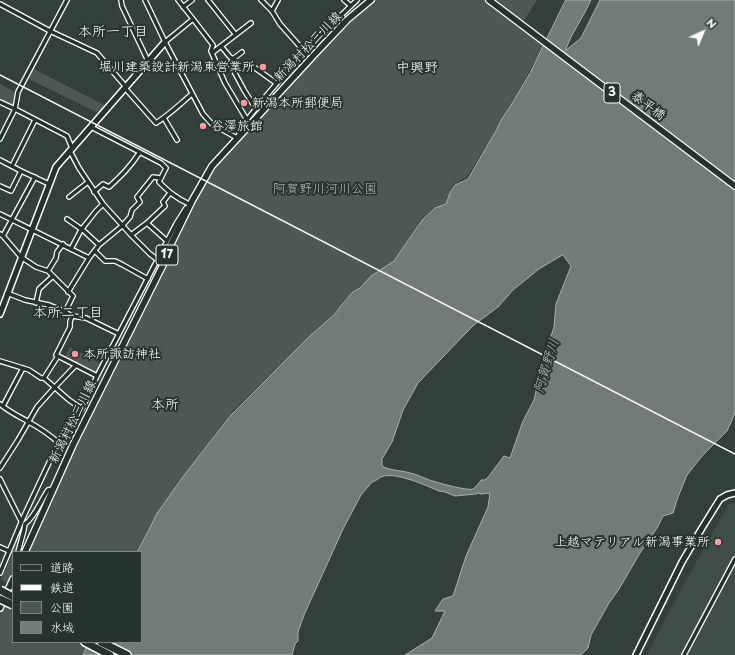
<!DOCTYPE html>
<html>
<head>
<meta charset="utf-8">
<style>
	body { margin:0 }
	#map { position:relative; width:735px; height:655px; overflow:hidden; background:#333f3a; font-family:"Playpen Sans","Klee One",sans-serif }
	canvas { display:block }
	.legend { position:absolute; left:12px; top:551px; width:130px; height:92px; box-sizing:border-box; background:#26332d; border:1px solid #7d8581; margin:0; padding:5px 7px; list-style:none; font-size:12px; color:#fff }
	.legend li { display:flex; align-items:center; gap:8px; height:20px }
	.legend b { width:20px; border:1px solid #7d8581 }
	.north { position:absolute; left:683px; top:12px; width:40px; height:40px; -webkit-text-stroke:3px #26332d; paint-order:stroke; rotate:44deg; font-size:11px; font-weight:700; line-height:16px; text-align:center; color:#fff }
	.north::after { content:''; display:block; margin:auto; width:14px; height:18px; background:#fff; clip-path:polygon(50% 0,100% 100%,50% 72%,0 100%) }
</style>
</head>
<body>
<div id="map">
<canvas width="735" height="655"></canvas>
<ul class="legend">
<li><b style="height:5px;background:#26332d"></b>道路</li>
<li><b style="height:5px;background:#fff"></b>鉄道</li>
<li><b style="height:11px;background:#4d5853"></b>公園</li>
<li><b style="height:11px;background:#737b78"></b>水域</li>
</ul>
<div class="north">N</div>
</div>
<script>
const c = document.querySelector('canvas').getContext('2d');
c.lineJoin = 'round';
function paint(path, color) {
  c.fillStyle = color;
  c.fill(path, 'evenodd');
}
function strokePath(path, color, width, dash) {
  c.strokeStyle = color;
  c.lineWidth = width;
  c.lineCap = dash ? 'butt' : 'round';
  c.setLineDash(dash || []);
  c.stroke(path);
}
function write(font, color, halo, rows, align = 'center') {
  c.font = font + ' "Playpen Sans","Klee One",sans-serif';
  c.lineWidth = 4;
  c.setLineDash([]);
  c.textBaseline = 'middle';
  c.strokeStyle = halo;
  c.fillStyle = color;
  for (const [text, x, y, turn = 0] of rows) {
    c.save();
    c.translate(x, y);
    c.rotate((+turn || 0) * Math.PI / 180);
    c.textAlign = isNaN(turn) ? turn : align;
    if (halo) c.strokeText(text, 0, 0);
    c.fillText(text, 0, 0);
    c.restore();
  }
}
paint(new Path2D(`
	M735,503V655H647L679,593L728,505Z`), '#404c47');
paint(new Path2D(`
	M374,0H537L523,22L546,40L510,107L501,117L497,129L467,177L454,184L450,192L446,204L434,208L421,219L394,261L375,272L360,287L353,292L341,303L335,313L310,336L233,411L182,478L156,515L150,528L136,552H27L81,433L190,208L213,167L324,47L350,21Z
	M34,69L104,105L101,110L98,113L29,79Z
	M0,84L17,93L15,104L12,106L0,99Z
	M70,347L102,364L97,374L65,357Z
	M18,531L23,533L18,552H13V573L8,585L1,579L11,557Z
	M13,583V642H89L83,655H0V615Z`), '#4d5853');
const water = new Path2D(`
	M566,0H591L585,12L571,37L565,51L581,38L600,0H735V413L727,431L702,456L687,475L678,497L673,513L663,516L657,528L640,553L619,589L609,603L591,635L588,648L581,655H405L432,638L445,611H435L443,599L453,596L466,556L488,507L490,493L481,494L478,493L476,494L455,496L445,492L439,491C425,485 398,473 384,476C379,477 377,481 372,482L361,495L343,529L304,615L298,632V641L295,644L292,655H83L89,642H141V552H137L150,528L156,515L182,478L231,415L310,336L335,314L342,304L353,292L360,288L371,276L394,261L422,220L435,208L446,204L450,193L455,185L468,179L497,129L502,118L510,107L530,73ZM563,255L571,266L556,304L554,327L543,360L534,400L523,421L510,458L504,456L489,476L485,480H481C479,483 476,487 473,489C467,491 434,482 427,479C421,477 416,474 410,473C400,470 391,471 382,466V459L392,442L403,410L418,383L464,335L475,324L498,307L513,290L539,269Z`);
paint(water, '#737b78');
strokePath(water, '#abb0ae', 1);
const street = new Path2D(`
	M121,0L122,6L148,61
	M145,0L165,42L203,114L212,124L237,138L246,121L261,102L304,51L357,0
	M208,0L236,35
	M261,0L272,11L280,24L304,51
	M344,0L351,6
	M0,4L50,31L97,53L126,87
	M183,7L192,0
	M272,11L278,0
	M193,19L213,45L211,51L225,83L247,120
	M165,42L170,38L193,19L178,0
	M221,46L230,57L233,59L242,52
	M212,53L251,23
	M233,59L230,64L244,90L256,109
	M251,65L276,83
	M125,88L156,123C169,115 180,104 192,94
	M0,102L15,109L67,136L72,148
	M164,118L177,140
	M91,127L161,163L166,168L159,182C169,192 176,198 189,204
	M0,139L15,109L18,92L67,0
	M70,151L79,168L103,204L132,236L150,254L158,260
	M0,160L21,171L11,191L0,186
	M12,166L35,120
	M21,171L49,184
	M94,192L103,184L109,187C122,175 130,167 140,152
	M69,197L88,182
	M0,214L89,258
	M67,219L84,231L99,245
	M147,223L167,241
	M0,234L3,236L21,257L36,267L48,271L73,296L65,312
	M131,235L147,223L165,206L163,202L170,193
	M3,236L35,177
	M71,249L81,230L96,211L103,204
	M95,251L105,261H115L123,265L148,279
	M48,271L56,258L57,252L63,244
	M68,292L89,258L99,245L122,226L130,217L132,210L140,202L137,197L153,177L160,178
	M7,293L25,300L49,305L59,309L72,316L86,318L119,334
	M36,303L39,289L53,276
	M72,316L70,322V327L56,355L97,376
	M0,361L29,370L41,378H44L69,400L82,409
	M44,378L58,356
	M0,404C8,411 18,416 27,421C38,427 50,435 59,443
	M3,406L23,368
	M0,468L18,440L37,407L55,387L76,365
	M0,479L21,521
	M0,547L9,551
	M18,552L24,530L25,524C35,517 41,500 48,490L53,489
	M0,573L23,518L55,450L70,422L82,409L97,376L176,224L186,208
	M684,655L735,559`);
const secondary = new Path2D(`
	M0,314L56,167L165,42
	M636,655L682,562L702,528L720,499L727,495L735,493`);
const primary = new Path2D(`
	M489,0L735,186
	M25,552L73,445L163,265L171,244L192,201L212,166L314,55L347,20L371,0
	M0,608L13,579`);
const highway = new Path2D(`
	M85,642L110,655
	M101,642L127,655`);
strokePath(street, '#fff', 6);
strokePath(secondary, '#fff', 8);
strokePath(primary, '#fff', 8);
strokePath(highway, '#fff', 10);
strokePath(street, '#26332d', 3.5);
strokePath(secondary, '#26332d', 5);
strokePath(primary, '#26332d', 5.5);
strokePath(highway, '#26332d', 7);
strokePath(new Path2D(`
	M0,75L735,454`), '#fff', 1.5);
const highwayBridge = new Path2D(`
	M0,590L13,597
	M0,599L13,605`);
strokePath(highwayBridge, '#fff', 10, []);
strokePath(highwayBridge, '#26332d', 7);
for (const [x, y, r, color] of [
	[263,67,4,"#ff9aa2"],
	[244,103,4,"#ff9aa2"],
	[203,126,4,"#ff9aa2"],
	[75,354,4,"#ff9aa2"],
	[718,542,4,"#ff9aa2"]
]) {
  const dot = new Path2D();
  dot.arc(x, y, r, 0, 2 * Math.PI);
  c.fillStyle = color;
  c.fill(dot);
  strokePath(dot, '#26332d', 1.5);
}
for (const [x, y, w] of [
	[612,93,16],
	[167,255,22]
]) {
  const box = new Path2D();
  box.roundRect(x - w / 2, y - 10, w, 20, 3);
  c.fillStyle = '#26332d';
  c.fill(box);
  strokePath(box, '#fff', 1);
}
write('bold 12px', '#fff', null, [
	["3",612,93],
	["17",167,255]
]);
write('13px', '#fff', '#26332d', [
	["新潟村松三川線",308,47,-46],
	["泰平橋",648,106,37],
	["新潟村松三川線",73,422,-64]
]);
write('13px', '#fff', '#26332d', [
	["堀川建築設計新潟東営業所",255,67,"right"],
	["新潟本所郵便局",252,103],
	["谷澤旅館",211,126],
	["本所諏訪神社",83,354],
	["上越マテリアル新潟事業所",710,542,"right"]
], 'left');
write('13px', '#b8bcba', '#26332d', [
	["阿賀野川河川公園",325,189]
]);
write('14px', '#fff', '#26332d', [
	["本所一丁目",113,32],
	["中興野",417,68],
	["本所二丁目",68,313],
	["本所",165,405]
]);
write('italic 14px', '#b9bdbc', '#26332d', [
	["阿賀野川",547,366,-73]
]);
</script>
</body>
</html>
